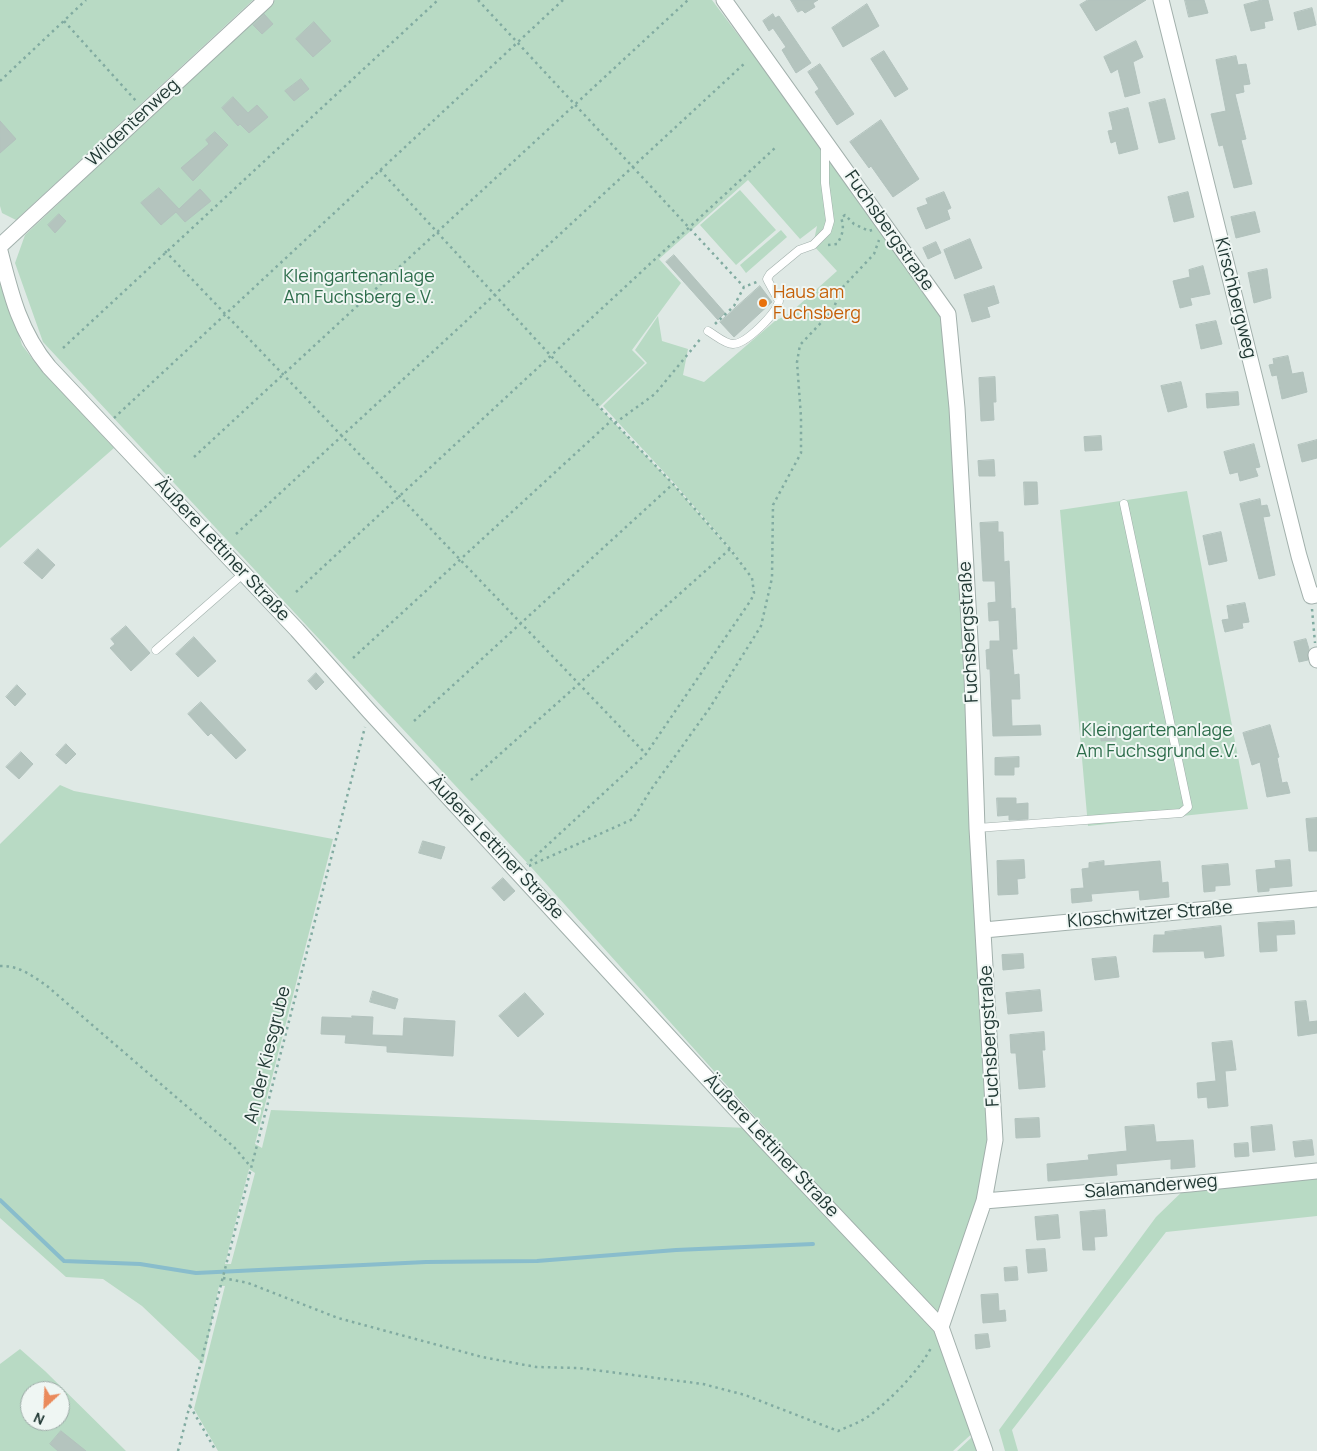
<!DOCTYPE html>
<html>
<head>
<meta charset="utf-8">
<style>
	body { margin:0 }
	#map { position:relative; width:1317px; height:1451px; overflow:hidden; background:#dfe9e5; font-family:Manrope,sans-serif }
	canvas { display:block }
	.north { position:absolute; left:20px; top:1381px; width:50px; height:50px; box-sizing:border-box; background:#eff6f3; border:1px solid #9daaa7; border-radius:50%; rotate:205deg; font-size:14px; font-weight:700; line-height:20px; text-align:center; color:#213834 }
	.north::after { content:''; display:block; margin:auto; width:18px; height:22px; background:#ea8a5b; clip-path:polygon(50% 0,100% 100%,50% 72%,0 100%) }
</style>
</head>
<body>
<div id="map">
<canvas width="1317" height="1451"></canvas>
<div class="north">N</div>
</div>
<script>
const c = document.querySelector('canvas').getContext('2d');
c.lineJoin = 'round';
function paint(path, color) {
  c.fillStyle = color;
  c.fill(path, 'evenodd');
}
function strokePath(path, color, width, dash) {
  c.strokeStyle = color;
  c.lineWidth = width;
  c.lineCap = dash ? 'butt' : 'round';
  c.setLineDash(dash || []);
  c.stroke(path);
}
function write(font, color, halo, rows, align = 'center') {
  c.font = font + ' Manrope,sans-serif';
  c.lineWidth = 4;
  c.setLineDash([]);
  c.textBaseline = 'middle';
  c.strokeStyle = halo;
  c.fillStyle = color;
  for (const [text, x, y, turn = 0] of rows) {
    c.save();
    c.translate(x, y);
    c.rotate((+turn || 0) * Math.PI / 180);
    c.textAlign = isNaN(turn) ? turn : align;
    if (halo) c.strokeText(text, 0, 0);
    c.fillText(text, 0, 0);
    c.restore();
  }
}
paint(new Path2D(`
	M0,0H253L16,220L2,213L0,206Z
	M275,0H712L948,314L995,1140L940,1323L531,867L43,342L15,263L25,235ZM748,180L800,239L817,226L813,245L837,271L790,313L775,321L704,382L683,375L688,349L662,341L658,316L635,350L647,363L603,406L674,483L750,572L673,484L599,407L645,363L632,350L681,283L659,259Z
	M740,190L776,230L736,265L700,225Z
	M781,230L787,237L746,273L740,265Z
	M0,271L22,345L41,370L114,448L0,548Z
	M1187,491L1248,809L1088,826L1060,510Z
	M60,785L74,791L333,839L255,1144L262,1148L271,1110L749,1128L941,1327L977,1429L953,1451H218L194,1409L225,1286H219L203,1364L142,1306L103,1279L66,1277L0,1218V844ZM249,1169L255,1173L231,1264H225Z
	M1317,1171V1216L1166,1232L1012,1430L1018,1451H1005L999,1430L1156,1217L1190,1184Z
	M20,1349L45,1371L126,1451H0V1364ZM30,1391H60V1421H30Z
	M972,1437L977,1451H957Z`), '#b8dac4');
strokePath(new Path2D(`
	M0,1200L64,1261L140,1264L196,1273L426,1262L537,1261L676,1250L813,1244`), '#89bdcc', 4);
const building = new Path2D(`
	M791,0H818L813,3L815,7L805,13L802,10L798,12Z
	M1088,0H1146L1096,31L1080,5Z
	M1185,0H1204L1208,13L1189,17Z
	M1262,0H1268L1273,20L1264,22L1265,28L1251,31L1244,5Z
	M867,4L879,26L843,47L832,28Z
	M1312,8L1316,25L1298,30L1294,13Z
	M264,14L273,24L262,34L253,25Z
	M773,14L775,18L779,16L811,63L796,73L782,50L786,47L773,28L769,31L763,21Z
	M314,22L331,41L313,57L296,39Z
	M1136,41L1143,57L1133,62L1140,93L1125,97L1118,69L1111,73L1104,57Z
	M884,51L908,89L895,97L871,59Z
	M1236,56L1238,65L1246,64L1250,84L1243,85L1244,92L1235,94L1246,139L1241,140L1252,184L1234,188L1223,145L1219,146L1211,114L1226,111L1216,60Z
	M820,64L854,114L837,125L815,92L819,89L808,72Z
	M301,79L309,89L294,101L285,91Z
	M233,97L248,113L257,105L268,117L249,133L240,124L238,126L222,108Z
	M1165,99L1175,139L1159,143L1149,103Z
	M1128,108L1138,149L1119,154L1116,141L1111,143L1108,131L1113,130L1109,113Z
	M881,120L919,179L893,197L871,166L869,168L850,142Z
	M0,121L16,139L0,153Z
	M215,132L228,145L193,181L181,168L209,144L206,140Z
	M159,188L179,209L200,189L211,201L185,222L176,212L161,225L141,203Z
	M944,192L951,208L947,210L950,219L926,229L917,208L928,204L926,199Z
	M1188,192L1194,217L1174,222L1168,197Z
	M1255,212L1260,232L1236,238L1231,217Z
	M59,214L66,221L55,233L48,225Z
	M970,239L982,268L955,279L944,250Z
	M936,242L941,253L928,259L923,248Z
	M674,255L725,313L718,320L666,262Z
	M1203,266L1210,294L1190,298L1192,305L1180,308L1173,281L1190,277L1189,270Z
	M1267,269L1271,298L1254,303L1248,273Z
	M760,286L772,302L734,337L720,322Z
	M994,286L999,303L987,307L990,317L972,322L964,295Z
	M1216,321L1222,344L1201,349L1196,325Z
	M1288,356L1292,374L1303,372L1307,392L1282,399L1277,375L1272,376L1269,365L1274,364L1273,359Z
	M995,377L996,402H993L994,420L981,421L979,378Z
	M1181,382L1187,407L1168,412L1161,386Z
	M1238,392L1239,405L1207,408L1206,394Z
	M1101,436L1102,450L1085,451L1084,437Z
	M1317,440V458L1302,462L1298,445Z
	M1254,444L1260,467L1255,468L1258,476L1240,481L1238,472L1230,474L1224,452Z
	M994,460L995,476H979L978,461Z
	M1024,482H1037L1038,504L1025,505Z
	M1260,499L1261,506L1267,505L1270,516L1263,517L1275,575L1259,579L1240,504Z
	M998,522V532H1003L1004,562L1009,561L1011,609L1015,608L1017,649H1012L1014,675L1019,674L1020,699H1011L1012,726L1040,725L1041,735L993,736L990,669H987L986,650L990,649V641H1000L999,620L989,621L988,603L996,602L995,581H983L980,523Z
	M1221,532L1227,561L1209,565L1203,536Z
	M38,549L55,565L42,579L24,563Z
	M1245,603L1249,622L1242,623L1243,628L1225,632L1222,620L1229,619L1227,606Z
	M126,626L150,653L131,671L110,648L115,644L111,639Z
	M194,637L216,661L198,677L176,654Z
	M1306,639L1309,649L1308,660L1299,662L1294,642Z
	M316,673L324,682L316,690L308,681Z
	M17,685L26,694L15,706L6,697Z
	M201,702L246,750L236,759L211,733L208,736L188,714Z
	M1270,725L1279,757L1277,758L1282,783L1287,782L1290,793L1267,797L1260,762L1252,765L1243,733Z
	M1115,728L1116,740L1101,741V729Z
	M66,744L76,754L66,764L56,755Z
	M21,752L33,764L19,779L6,767Z
	M1019,757V767H1014V775H995V758Z
	M997,798H1016V804L1028,803V819L1009,820V815L998,816Z
	M1317,818V851H1309L1306,819Z
	M423,841L445,847L441,859L419,853Z
	M1024,860L1025,878L1017,879L1018,894L998,895L997,861Z
	M1290,860L1292,886L1269,888V891L1258,892L1256,870L1276,868L1275,861Z
	M1104,861V866L1160,861L1162,883L1168,882L1169,897L1140,900L1139,890L1091,894L1092,901L1072,903L1071,889L1084,888L1082,869L1089,868V863Z
	M1228,864L1230,885L1215,886V891L1204,892L1202,866Z
	M503,878L515,891L504,901L492,888Z
	M1294,921L1295,934L1276,935L1277,951L1260,952L1258,923Z
	M1221,926L1224,956L1205,958L1204,951L1153,952L1154,935H1165V932Z
	M1023,954L1024,968L1003,970L1002,955Z
	M1116,957L1119,977L1095,980L1092,959Z
	M1040,990L1042,1011L1008,1014L1006,993Z
	M373,991L398,999L395,1009L370,1002Z
	M525,993L544,1014L518,1037L499,1016Z
	M1306,1001L1309,1022L1317,1021V1033L1298,1036L1295,1002Z
	M352,1016L373,1017L372,1035L403,1036L404,1018L455,1021L453,1056L387,1052V1046L345,1043L346,1035L321,1034L322,1017L352,1018Z
	M1044,1032L1045,1050H1042L1045,1087L1019,1089L1016,1053H1011L1010,1035Z
	M1232,1041L1236,1070L1225,1071L1228,1106L1208,1108L1207,1097L1198,1098L1197,1083L1216,1081L1212,1043Z
	M1039,1118L1040,1137L1016,1138L1015,1119Z
	M1154,1125L1156,1142L1193,1140L1195,1167L1171,1169V1159L1116,1164L1117,1175L1048,1181L1047,1164L1089,1160L1088,1155L1127,1151L1125,1127Z
	M1272,1125L1275,1150L1253,1152L1251,1127Z
	M1312,1140L1314,1155L1295,1157L1293,1142Z
	M1248,1143L1249,1156L1235,1157L1234,1144Z
	M1105,1210L1107,1236L1094,1237L1095,1250H1083L1080,1212Z
	M1058,1215L1060,1238L1037,1240L1035,1217Z
	M1045,1249L1047,1271L1028,1273L1026,1250Z
	M1017,1267L1018,1280L1005,1281L1004,1268Z
	M998,1294L999,1311L1005,1310L1006,1321L983,1323L981,1295Z
	M988,1334L990,1347L976,1349L975,1335Z
	M61,1431L86,1451H58L50,1444Z`);
paint(building, '#b4c4be');
strokePath(building, '#b2c2bd', 1);
const service = new Path2D(`
	M708,331C715,335 725,344 733,344C746,344 776,314 779,301L767,279L770,274L799,250L813,245L827,231L830,221L825,183V145
	M156,650L244,573
	M977,828L1181,813L1188,807L1124,504`);
const minor = new Path2D(`
	M724,0L948,314L957,408L972,676L977,828L995,1140L984,1201L941,1327
	M1161,0L1299,556L1311,596L1317,595
	M0,246L266,0
	M0,251C11,295 20,332 49,367L297,630L369,711L764,1140L941,1327L985,1451
	M1316,655L1317,660
	M984,930L1317,899
	M984,1201L1190,1184L1317,1171`);
strokePath(service, '#a2b0ac', 9);
strokePath(minor, '#a2b0ac', 17);
strokePath(new Path2D(`
	M478,0L744,287
	M64,21L137,102
	M0,81L86,0
	M380,170L551,356L673,484L730,549L752,578L754,593L751,600L646,754L527,864
	M828,245L837,244C842,236 845,228 841,218L845,215L854,224L869,231L872,230
	M165,251L646,754
	M715,324L734,306L744,287L759,281
	M63,348L438,0
	M114,418L563,0
	M615,423L655,394L702,337
	M194,457L688,0
	M236,534L746,62
	M296,592L776,147
	M1312,609L1315,643
	M353,658L612,420
	M414,721L673,484
	M471,780L730,549
	M529,866L633,819L650,791L709,709L761,626L772,578L773,505L801,453V417L797,362L800,345L833,310L841,289L874,254L879,240
	M0,966C18,965 33,976 47,986L234,1147L251,1167
	M223,1278L248,1283L338,1318L482,1357L536,1367L579,1368L703,1384L745,1395L838,1431C847,1427 858,1423 866,1418C889,1402 920,1370 932,1346
	M190,1406L216,1451
	M178,1451L365,727`), '#81aba1', 2.5, [2.5, 4]);
strokePath(service, '#fff', 8);
strokePath(minor, '#fff', 15);
for (const [x, y, r, color] of [
	[763,303,5,"#e8710a"]
]) {
  const dot = new Path2D();
  dot.arc(x, y, r, 0, 2 * Math.PI);
  c.fillStyle = color;
  c.fill(dot);
  strokePath(dot, '#eff6f3', 2);
}
write('18px', '#213834', '#eff6f3', [
	["Wildentenweg",133,123,-43],
	["Fuchsbergstraße",889,231,55],
	["Kirschbergweg",1235,298,76],
	["Äußere Lettiner Straße",222,550,47],
	["Fuchsbergstraße",969,632,-93],
	["Äußere Lettiner Straße",496,848,47],
	["Kloschwitzer Straße",1150,915,-5],
	["Fuchsbergstraße",990,1036,-93],
	["An der Kiesgrube",268,1055,-76],
	["Äußere Lettiner Straße",771,1146,47],
	["Salamanderweg",1151,1187,-5]
]);
write('18px', '#2d6d4b', '#eff6f3', [
	["Kleingartenanlage",359,277],
	["Am Fuchsberg e.V.",359,298],
	["Kleingartenanlage",1157,731],
	["Am Fuchsgrund e.V.",1157,752]
]);
write('18px', '#c56008', '#eff6f3', [
	["Haus am",773,293],
	["Fuchsberg",773,314]
], 'left');
</script>
</body>
</html>
